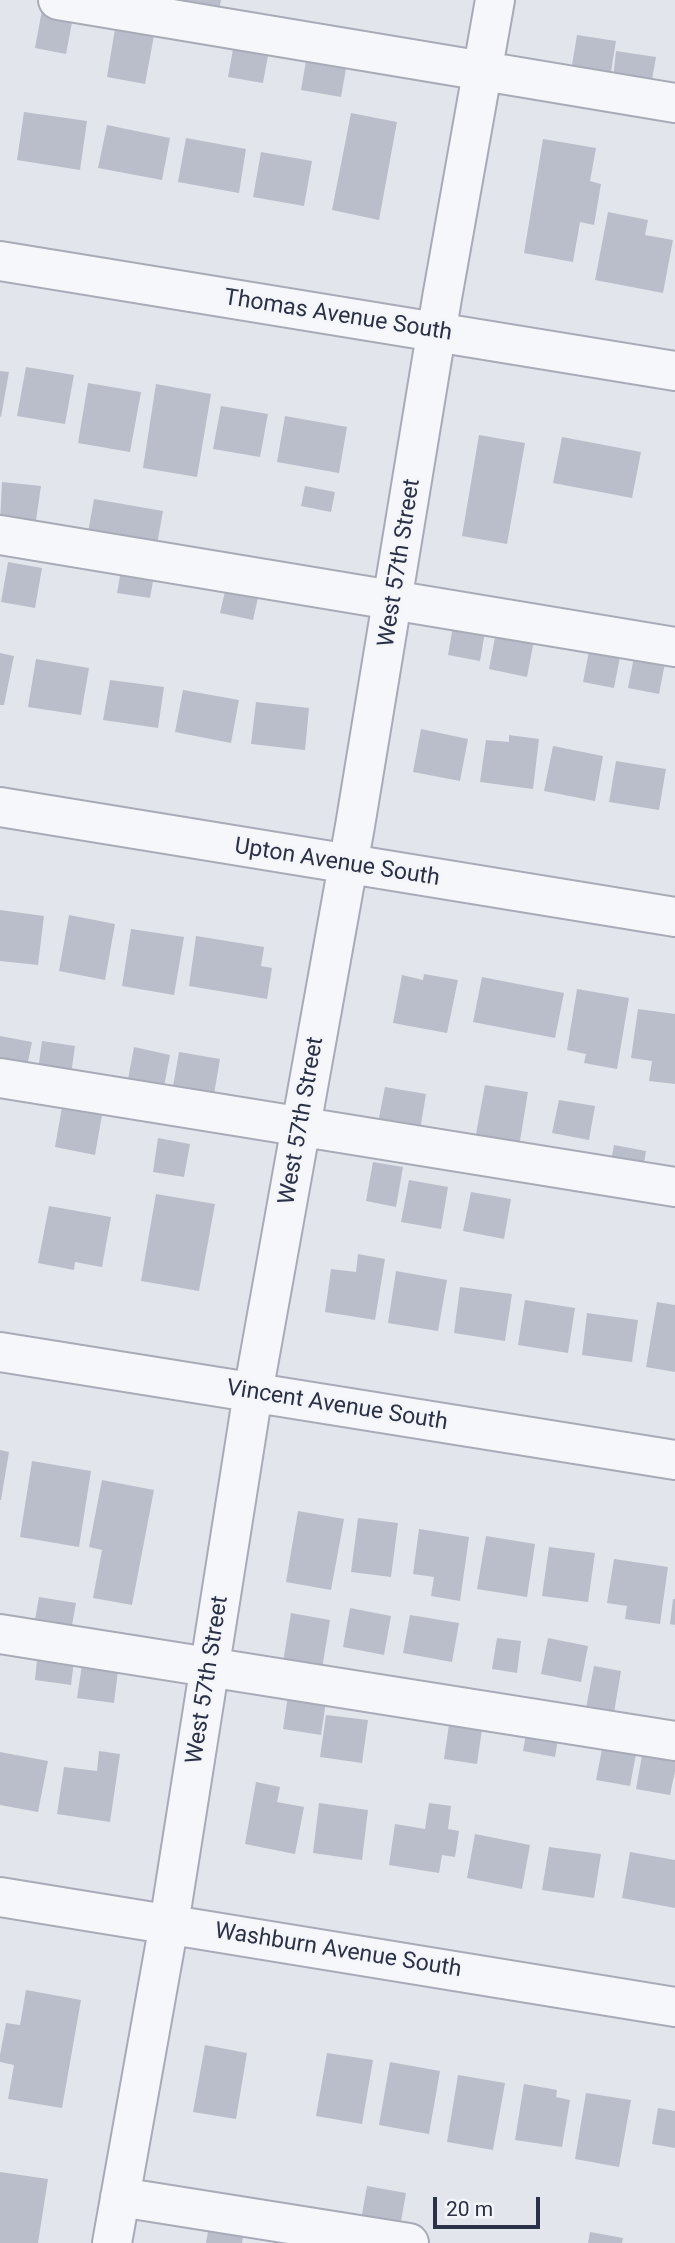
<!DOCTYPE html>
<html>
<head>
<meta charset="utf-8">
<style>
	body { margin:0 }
	#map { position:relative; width:675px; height:2243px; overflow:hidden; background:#e3e5ec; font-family:Roboto,sans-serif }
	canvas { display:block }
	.scale { position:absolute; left:433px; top:2197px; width:107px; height:32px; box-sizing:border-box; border:4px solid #2a3045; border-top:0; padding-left:9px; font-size:21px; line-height:24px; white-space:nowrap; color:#2a3045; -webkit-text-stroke:5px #f3f5f9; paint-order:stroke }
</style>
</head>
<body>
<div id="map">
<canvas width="675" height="2243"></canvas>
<div class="scale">20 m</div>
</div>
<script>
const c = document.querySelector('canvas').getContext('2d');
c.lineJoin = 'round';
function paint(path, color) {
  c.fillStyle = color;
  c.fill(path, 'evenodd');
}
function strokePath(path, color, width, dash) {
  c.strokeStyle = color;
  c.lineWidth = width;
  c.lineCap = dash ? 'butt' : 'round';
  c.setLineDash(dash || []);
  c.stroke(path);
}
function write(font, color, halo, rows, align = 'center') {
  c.font = font + ' Roboto,sans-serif';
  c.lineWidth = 5;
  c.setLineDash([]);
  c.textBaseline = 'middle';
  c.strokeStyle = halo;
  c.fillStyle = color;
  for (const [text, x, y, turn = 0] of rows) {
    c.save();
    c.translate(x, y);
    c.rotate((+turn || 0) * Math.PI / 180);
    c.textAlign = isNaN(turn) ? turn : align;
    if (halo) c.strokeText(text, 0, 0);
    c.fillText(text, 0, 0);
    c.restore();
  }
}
paint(new Path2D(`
	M182,0H221L218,16L181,10Z
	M42,10L73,17L66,54L35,48Z
	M116,23L155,30L145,84L107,77Z
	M577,35L616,41L610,78L571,71Z
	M234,44L269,50L263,83L228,77Z
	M616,51L656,57L651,85L613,79Z
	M307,55L347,63L341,97L301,90Z
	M24,112L87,121L80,170L17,160Z
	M351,113L397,122L379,220L332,210Z
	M107,125L170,138L162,180L98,168Z
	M186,138L246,149L239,193L178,182Z
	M543,139L596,148L590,181L601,184L594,225L580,222L573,262L524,253Z
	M261,152L312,161L304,206L253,197Z
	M608,212L648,220L645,235L673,240L663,293L595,280Z
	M26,367L74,375L65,424L17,416Z
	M0,371L9,372L1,417L0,416Z
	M88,383L141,392L130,452L78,443Z
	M156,384L211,394L197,477L143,468Z
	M221,406L268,414L260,457L213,449Z
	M285,416L347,427L339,473L277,462Z
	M479,435L525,443L507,544L462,536Z
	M562,437L641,452L632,498L553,483Z
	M2,482L41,486L35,527L0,523Z
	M305,486L335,492L331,512L301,506Z
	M94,499L163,511L156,550L87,538Z
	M8,562L42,568L35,608L1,602Z
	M121,570L154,576L150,598L117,593Z
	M226,587L259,593L253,620L220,613Z
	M453,626L485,632L480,661L448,655Z
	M496,632L534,640L527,677L489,669Z
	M590,646L621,652L614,688L583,682Z
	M635,652L666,658L659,694L628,688Z
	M0,653L14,656L4,705H0Z
	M36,659L89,668L81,715L28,707Z
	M110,680L164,687L158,728L103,720Z
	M183,690L239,700L231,743L175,732Z
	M256,702L309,708L305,750L251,744Z
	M421,729L468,739L460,781L413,772Z
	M509,735L539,739L533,789L480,782L486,740L509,742Z
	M553,746L603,756L595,801L544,791Z
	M616,761L666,769L659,810L609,802Z
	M0,910L44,916L38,965L0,961Z
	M69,915L115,924L105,980L59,971Z
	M131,929L184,937L174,995L122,986Z
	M196,936L264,947L261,966L272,968L267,999L189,986Z
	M424,974L458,980L447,1033L393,1023L402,975L423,980Z
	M482,977L564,993L555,1038L473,1022Z
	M577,989L629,998L617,1069L584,1063L586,1054L567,1050Z
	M638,1009L675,1014V1084L649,1081L652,1061L631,1058Z
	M0,1036L32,1042L25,1076L0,1072Z
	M42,1041L75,1046L70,1082L37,1077Z
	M134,1047L170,1055L162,1097L126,1090Z
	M179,1052L220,1059L212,1106L171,1098Z
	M485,1085L528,1092L518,1153L474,1145Z
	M385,1087L426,1094L419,1136L377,1128Z
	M559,1100L595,1106L589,1140L552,1133Z
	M62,1107L102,1115L95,1155L55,1147Z
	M158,1138L190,1144L184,1177L153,1172Z
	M614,1145L646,1151L642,1176L609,1170Z
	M373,1162L403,1167L396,1207L366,1201Z
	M409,1180L448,1187L441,1229L401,1222Z
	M471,1192L511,1199L504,1239L463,1231Z
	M156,1194L215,1204L199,1291L141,1281Z
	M49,1206L111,1217L102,1267L75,1262L74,1270L38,1263Z
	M358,1254L385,1259L375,1320L325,1312L331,1269L356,1272Z
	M396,1271L447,1280L438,1331L388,1323Z
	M460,1287L512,1294L505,1341L454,1333Z
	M525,1300L575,1308L568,1353L518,1345Z
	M657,1302L675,1305V1372L646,1367Z
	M587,1313L638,1320L632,1362L582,1355Z
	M0,1450L9,1452L1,1500H0Z
	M32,1461L91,1471L79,1547L20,1537Z
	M102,1480L154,1490L132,1605L93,1598L102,1550L89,1547Z
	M298,1511L344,1519L331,1590L286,1582Z
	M358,1518L398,1523L391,1577L351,1572Z
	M419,1529L469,1537L460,1601L431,1596L434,1577L413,1574Z
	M486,1536L535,1544L527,1597L477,1589Z
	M549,1547L595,1553L588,1602L542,1596Z
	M614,1559L668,1567L660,1624L625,1619L627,1606L607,1603Z
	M39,1597L76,1603L71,1631L34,1625Z
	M673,1599H675V1625L670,1624Z
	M350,1608L391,1616L384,1655L343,1647Z
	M291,1613L330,1620L322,1669L283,1662Z
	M410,1615L459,1623L452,1662L403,1653Z
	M497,1638L521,1641L517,1673L492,1669Z
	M548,1638L588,1646L581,1682L541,1674Z
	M38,1649L75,1654L71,1685L35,1680Z
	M83,1658L119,1663L114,1703L77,1698Z
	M594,1666L621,1671L614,1713L586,1708Z
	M289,1689L327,1695L321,1735L283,1729Z
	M326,1715L368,1720L362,1763L320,1757Z
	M450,1717L483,1722L477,1764L444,1759Z
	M527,1728L559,1733L555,1757L523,1751Z
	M603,1744L637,1749L630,1786L596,1780Z
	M644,1744L675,1750V1771L670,1795L636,1789Z
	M99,1751L120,1754L110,1822L57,1814L64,1767L97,1771Z
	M0,1752L48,1761L38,1812L0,1805Z
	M256,1782L280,1787L277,1802L304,1807L295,1854L245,1844Z
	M319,1803L368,1810L362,1860L313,1853Z
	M429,1803L451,1806L448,1829L459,1831L455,1857L442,1855L439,1873L389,1865L395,1824L425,1829Z
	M475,1834L530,1845L522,1889L467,1878Z
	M549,1847L601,1854L594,1898L542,1890Z
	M630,1852L675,1860V1908L622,1898Z
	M26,1990L81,2000L62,2108L8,2099L14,2065L0,2062V2055L6,2023L20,2025Z
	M205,2045L247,2053L236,2119L193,2112Z
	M327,2053L373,2060L362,2124L316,2116Z
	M390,2062L440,2071L429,2134L379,2125Z
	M458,2075L505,2083L493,2150L447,2142Z
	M524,2084L557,2090L556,2097L570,2100L562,2147L515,2140Z
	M586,2093L631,2100L619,2167L575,2159Z
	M658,2108L675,2111V2148L652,2144Z
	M0,2172L48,2179L38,2243H0Z
	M367,2186L406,2193L400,2227L361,2220Z
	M210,2220L245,2226L242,2243H206Z
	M590,2232L623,2238L622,2243H588Z`), '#babeca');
const minor = new Path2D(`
	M58,0L675,103
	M0,261L675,371
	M0,535L675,647
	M0,807L675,917
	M0,1078L675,1187
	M0,1352L675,1460
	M0,1634L675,1741
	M0,1897L675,2007
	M120,2197L409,2243
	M112,2243L169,1924L253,1393L355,826L442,298L495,0`);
strokePath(minor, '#a8abb7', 42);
strokePath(minor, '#f6f7fa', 38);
write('23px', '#2a3045', '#f3f5f9', [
	["Thomas Avenue South",338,316,9],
	["West 57th Street",400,563,-81],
	["Upton Avenue South",337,863,9],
	["West 57th Street",302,1121,-80],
	["Vincent Avenue South",337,1406,9],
	["West 57th Street",208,1680,-81],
	["Washburn Avenue South",338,1951,9]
]);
</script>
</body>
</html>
